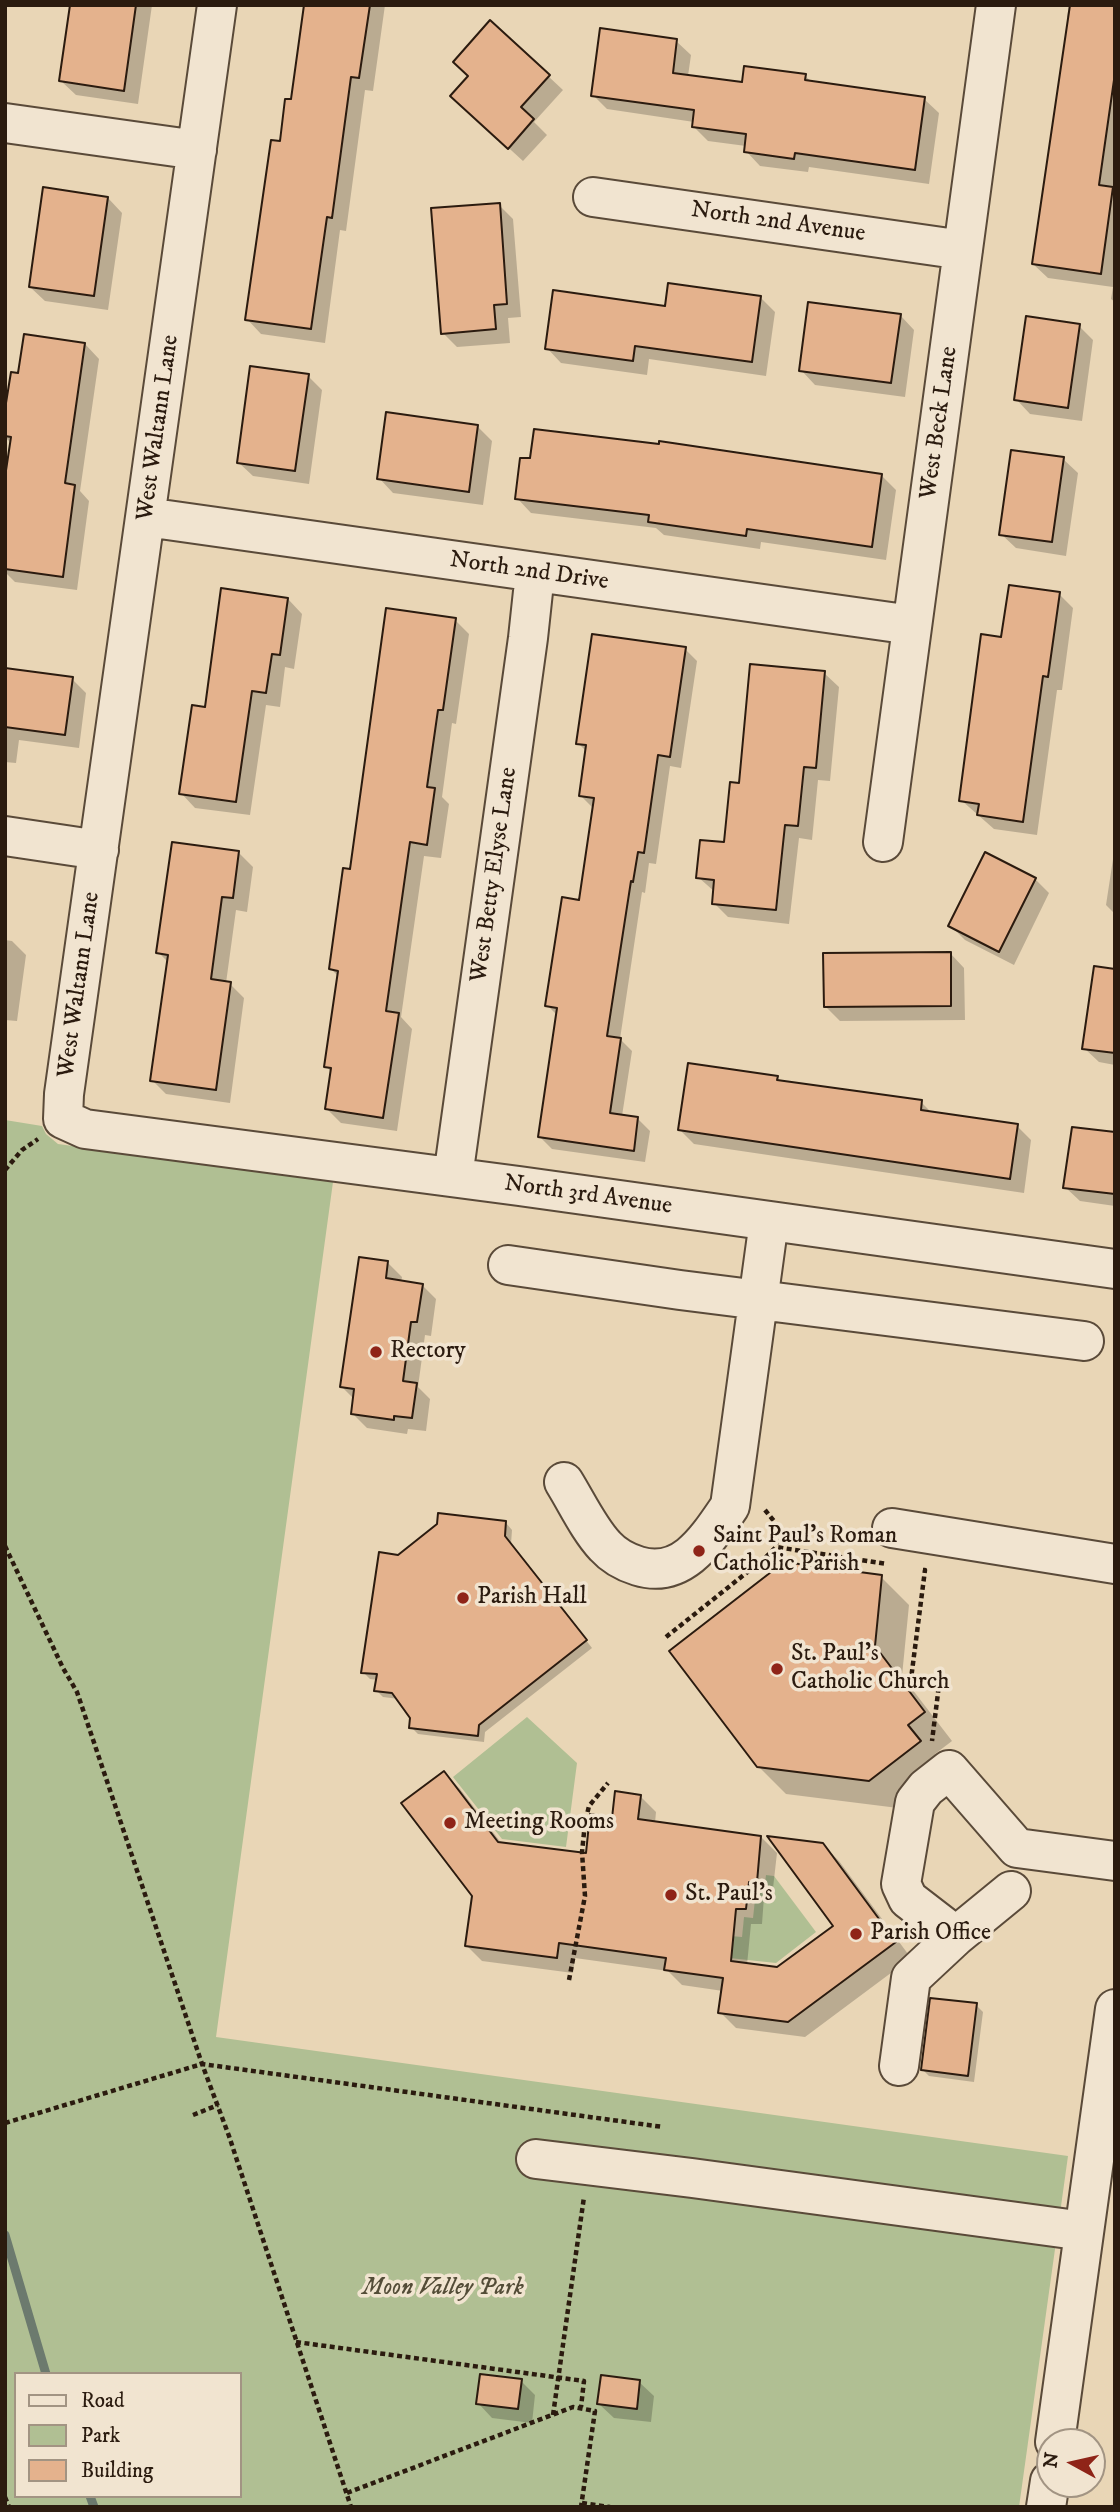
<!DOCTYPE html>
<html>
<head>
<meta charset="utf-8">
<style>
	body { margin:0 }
	#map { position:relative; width:1120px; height:2512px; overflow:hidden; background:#e9d6b6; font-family:"IM FELL DW Pica",serif }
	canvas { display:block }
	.frame { position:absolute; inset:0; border:7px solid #2b1b0f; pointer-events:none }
	.legend { position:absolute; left:14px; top:2372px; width:228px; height:126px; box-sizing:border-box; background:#f1e4d0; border:2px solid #a29483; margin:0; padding:9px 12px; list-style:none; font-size:21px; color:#2b1b0f }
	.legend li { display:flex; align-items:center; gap:14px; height:35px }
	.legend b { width:35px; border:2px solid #a29483 }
	.north { position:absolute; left:1036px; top:2428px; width:70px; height:70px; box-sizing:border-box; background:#f1e4d0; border:2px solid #a29483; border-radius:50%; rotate:278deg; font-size:19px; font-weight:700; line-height:28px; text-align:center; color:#2b1b0f }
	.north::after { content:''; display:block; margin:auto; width:24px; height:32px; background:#8f2418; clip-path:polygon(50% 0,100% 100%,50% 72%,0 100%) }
</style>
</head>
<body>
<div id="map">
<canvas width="1120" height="2512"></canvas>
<div class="frame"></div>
<ul class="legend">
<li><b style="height:9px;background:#f1e4d0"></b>Road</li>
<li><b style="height:19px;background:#b0bf93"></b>Park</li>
<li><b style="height:19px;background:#e4b28d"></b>Building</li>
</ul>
<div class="north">N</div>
</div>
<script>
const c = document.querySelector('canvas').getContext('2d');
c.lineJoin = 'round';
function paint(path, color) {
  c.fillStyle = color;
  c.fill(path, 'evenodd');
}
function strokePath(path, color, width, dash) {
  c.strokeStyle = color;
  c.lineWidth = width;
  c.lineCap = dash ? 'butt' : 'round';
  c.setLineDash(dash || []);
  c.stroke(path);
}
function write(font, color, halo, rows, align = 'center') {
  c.font = font + ' "IM FELL DW Pica",serif';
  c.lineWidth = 7;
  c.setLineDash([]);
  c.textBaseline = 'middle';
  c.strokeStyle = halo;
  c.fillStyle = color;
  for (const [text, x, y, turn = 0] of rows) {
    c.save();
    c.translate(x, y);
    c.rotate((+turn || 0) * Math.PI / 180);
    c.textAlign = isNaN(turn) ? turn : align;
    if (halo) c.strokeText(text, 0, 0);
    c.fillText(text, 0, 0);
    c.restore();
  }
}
paint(new Path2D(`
	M5,1120L42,1126L46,1134L58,1144L333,1182L216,2037L1068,2156L1019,2507H5ZM16,2374H240V2496H16Z
	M527,1717L577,1763L566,1847L502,1839L453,1777Z
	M766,1875L774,1876L816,1932L776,1963L729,1958L731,1936L742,1937L744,1917L753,1918L756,1890H764Z`), '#b0bf93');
paint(new Path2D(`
	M72,5H152L138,104L76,95L61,81Z
	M306,5H385L373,91L365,90L346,231L340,230L325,343L261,334L247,319L281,143L293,101Z
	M1069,5H1115V302L1111,299L1113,287L1048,278L1033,264L1070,20L1067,17Z
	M676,41L691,55L688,76L743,84L805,76L813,83L924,99L939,113L929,184L809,167L808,172L760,166L746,151V146L708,141L693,126L694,122L607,109L593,95Z
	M548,76L563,90L534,122L547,135L523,161L467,110Z
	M108,198L122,213L108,310L45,301L30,287Z
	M499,205L513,219L521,317L508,318L510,343L457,347L443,333Z
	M760,297L775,312L766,376L649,359L647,375L561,363L547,348L666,308Z
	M900,315L914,330L905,397L815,385L801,370Z
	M1079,326L1093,340L1082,421L1030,414L1016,399Z
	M85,344L99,359L80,491L89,501L77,590L15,582L5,572V490L12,444L5,437V420L19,375Z
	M308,376L322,390L309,484L253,476L238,462Z
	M477,426L492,441L483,505L393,493L379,478Z
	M1063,459L1078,473L1066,556L1016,548L1001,534Z
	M881,475L896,490L886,560L761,542L760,549L664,535L656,528L531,513L517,498Z
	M1059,594L1073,608L1062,690H1057L1037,835L994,829L961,800L1003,639Z
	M288,599L302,614L294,669L285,667L280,707L266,705L250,815L195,808L181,793L206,709Z
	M455,620L469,634L456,724L452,723L442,797L449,804L441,858L424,856L401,1017L412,1029L397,1131L341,1123L327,1109L332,1073L326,1066L339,977L331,969L352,871Z
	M685,649L697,661L681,768L670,766L656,864L649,863L645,893L642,892L620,1039L632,1051L622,1116L638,1119L650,1131L645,1162L552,1149L540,1137L558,1016L547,1005L581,902L594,809L581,796L587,752L578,743Z
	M5,670L72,679L86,693L79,748L19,740L16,763L5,762Z
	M824,673L839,687L830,781L818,780L812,840L799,838L789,924L728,917L714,903L715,892L698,877L725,844L741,785Z
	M1115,846V914L1106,905Z
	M239,853L253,867L247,912L236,910L226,983L230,984L244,998L230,1103L166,1094L152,1080L169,963L158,952Z
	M1035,879L1049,893L1014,965L965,940L951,926Z
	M5,940L12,941L26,955L17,1021L5,1020Z
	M950,953L964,968L965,1020L840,1021L826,1007Z
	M1115,971V1065L1099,1062L1084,1048Z
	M777,1077L782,1083L921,1102L933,1114L1017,1126L1031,1140L1024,1193L694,1144L680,1130Z
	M1115,1134V1206L1080,1201L1065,1187Z
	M388,1263L402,1277L401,1282L422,1285L436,1299L431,1336L425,1335L418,1387L430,1399L426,1431L408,1429L407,1434L367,1428L352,1413L354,1399L342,1387Z
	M506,1523L512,1530L511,1544L592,1648L485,1732L484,1742L418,1734L411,1727L412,1717L399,1699L383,1697L376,1690L378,1680L370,1679L363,1672L398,1557Z
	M881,1577L909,1605L902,1676L952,1741L935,1754L947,1770L898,1808L786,1794L758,1766Z
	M444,1773L460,1789L502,1844L588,1855L613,1820L640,1796L656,1812L655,1823L761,1837L777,1853L772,1897H764L762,1924H751L747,1965L778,1969L835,1926L823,1845L839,1861L911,1958L805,2037L736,2028L720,2012L723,1991L682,1985L668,1971L575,1958L573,1973L482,1961L466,1945L473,1896Z
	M976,2005L983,2012L974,2082L929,2076L922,2069Z
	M521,2381L535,2395L532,2423L492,2418L478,2403Z
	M639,2382L654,2396L651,2422L614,2418L599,2404Z`), '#0003');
strokePath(new Path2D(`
	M5,2235L46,2374
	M90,2496L94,2507`), '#6c7a6e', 9);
const building = new Path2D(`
	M70,5H136L124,91L59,81Z
	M304,5H370L359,78L351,77L332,218L327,217L311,329L245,320L271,140L280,141L285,99H291Z
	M1070,5H1115V73L1099,185L1113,187L1101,274L1032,264Z
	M490,20L550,75L521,107L534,119L508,149L450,96L468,76L453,62Z
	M600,28L677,39L673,73L742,82L744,66L806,74L805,80L925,97L915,170L795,153L794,159L744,152L746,134L692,127L694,110L591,96Z
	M43,187L108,197L94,296L29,287Z
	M500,203L507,304L494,305L496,329L441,334L431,208Z
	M668,283L761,296L752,362L635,346L633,361L545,349L553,290L665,306Z
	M808,302L901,314L891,383L799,371Z
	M1026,316L1080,324L1068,408L1014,400Z
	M24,334L85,343L65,483L75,485L63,577L5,569V477L11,437L5,436V409L11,372L18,373Z
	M250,366L309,374L295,471L237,463Z
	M386,412L478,425L469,492L377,479Z
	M534,429L659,444V441L882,474L872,547L747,529L746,536L648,522L649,515L515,499L520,458H530Z
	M1011,450L1064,457L1052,542L999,535Z
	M1009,585L1060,592L1048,677L1043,676L1023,822L977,815L979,804L959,801L981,634L1001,637Z
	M221,588L288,598L280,655L272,654L266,693L252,691L236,802L179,794L192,705L205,707Z
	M386,608L456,618L443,710H438L427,787L435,788L427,845L410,842L386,1011L399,1013L383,1118L325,1109L331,1068L324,1067L338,971L329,969L343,868L350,869Z
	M592,634L686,647L670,757L658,755L644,853L638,852L633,882L631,881L607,1036L621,1038L610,1113L638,1117L634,1151L538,1137L557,1008L545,1006L562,897L579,900L594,798L579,796L586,745L576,744Z
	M750,664L825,671L816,768L804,767L798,826L785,825L776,910L712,904L714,880L696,878L700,840L724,842L730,782L739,783Z
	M5,668L73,677L65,735L5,727Z
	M172,842L239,851L233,898L222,897L211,979L231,982L216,1090L150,1081L168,955L156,953Z
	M985,852L1036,878L999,952L948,926Z
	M951,952V1006L824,1007L823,953Z
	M1094,966L1115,969V1053L1082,1049Z
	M688,1063L778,1076L777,1080L922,1100L921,1110L1018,1124L1010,1179L678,1130Z
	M1072,1127L1115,1132V1194L1063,1188Z
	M359,1257L388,1261L386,1278L423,1284L417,1322H411L403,1381L417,1383L412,1418L394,1416V1420L351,1414L354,1389L340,1387Z
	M438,1513L506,1521L505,1536L587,1640L479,1725L478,1736L409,1728L410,1718L392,1693L374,1691L377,1674L361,1673L379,1552L398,1555L437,1524Z
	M784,1562L882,1575L875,1646L925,1712L908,1725L921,1741L869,1781L757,1767L669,1651Z
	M444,1771L498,1842L586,1853L590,1814L612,1818L615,1791L641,1795L638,1819L761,1836L757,1882H749L746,1909H736L731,1961L777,1967L833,1926L767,1836L823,1843L896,1942L788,2022L718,2013L723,1978L664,1970L666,1958L559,1943L557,1958L465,1946L472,1896L401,1803Z
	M930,1998L977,2003L968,2076L921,2070Z
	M480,2374L522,2379L518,2409L476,2404Z
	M601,2375L640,2380L637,2409L597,2404Z`);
paint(building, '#e4b28d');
strokePath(building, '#2b1b0f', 2);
const minor = new Path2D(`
	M217,5L64,1094L63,1119L85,1129L519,1186L1115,1269
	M5,123L197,150
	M593,197L963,250
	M146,517L912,625
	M5,836L99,850
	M883,842L996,5
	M453,1177L528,638L535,573
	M508,1265L680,1290L1084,1341
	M564,1482C577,1503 589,1529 605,1546C614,1556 625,1562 638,1566C683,1580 708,1538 730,1506L769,1221
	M892,1528L1115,1564
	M956,1936L908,1899L901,1884L915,1802L926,1788L949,1770L1017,1848L1115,1861
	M899,2066L911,1978L956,1936L1011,1891
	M536,2159L692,2178L1084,2231
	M1055,2442L1115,2009
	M1046,2507L1050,2481`);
strokePath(minor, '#5a4a39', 42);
strokePath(new Path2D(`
	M5,1170L22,1150L38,1139
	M765,1510L778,1526L776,1547
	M5,1546L63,1668L77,1692L202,2064L229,2136L351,2507
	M923,1570H925L911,1679L937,1682L939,1685L932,1741
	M666,1637L765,1558L776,1547L887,1564
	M569,1980L585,1896L582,1852L585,1823L589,1806L608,1783
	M193,2115L218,2105
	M5,2123L202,2064L663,2127
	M296,2342L584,2381L581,2407
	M553,2415L584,2197
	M347,2493L573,2407L595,2411L581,2507
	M5,2497L9,2507
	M582,2503L610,2507`), '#2b1b0f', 4.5, [5, 3.5]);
strokePath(minor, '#f1e4d0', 38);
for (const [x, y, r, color] of [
	[376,1352,7,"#8f2418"],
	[699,1551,7,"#8f2418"],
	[463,1598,7,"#8f2418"],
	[777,1669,7,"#8f2418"],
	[450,1823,7,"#8f2418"],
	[671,1895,7,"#8f2418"],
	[856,1934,7,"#8f2418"]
]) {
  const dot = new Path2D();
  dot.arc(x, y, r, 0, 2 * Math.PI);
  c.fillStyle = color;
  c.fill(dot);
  strokePath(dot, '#f1e4d0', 2.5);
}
write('24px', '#2b1b0f', '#f1e4d0', [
	["North 2nd Avenue",778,223,8],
	["West Beck Lane",940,423,-82],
	["West Waltann Lane",159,428,-82],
	["North 2nd Drive",529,572,8],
	["West Betty Elyse Lane",495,875,-82],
	["West Waltann Lane",80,985,-82],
	["North 3rd Avenue",588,1196,8]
]);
write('24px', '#2b1b0f', '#f1e4d0', [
	["Rectory",390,1352],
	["Saint Paul's Roman",713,1537],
	["Catholic Parish",713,1565],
	["Parish Hall",477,1598],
	["St. Paul's",791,1655],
	["Catholic Church",791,1683],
	["Meeting Rooms",464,1823],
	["St. Paul's",685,1895],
	["Parish Office",870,1934]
], 'left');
write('italic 24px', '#534c37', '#f1e4d0', [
	["Moon Valley Park",443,2289]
]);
</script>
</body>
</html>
